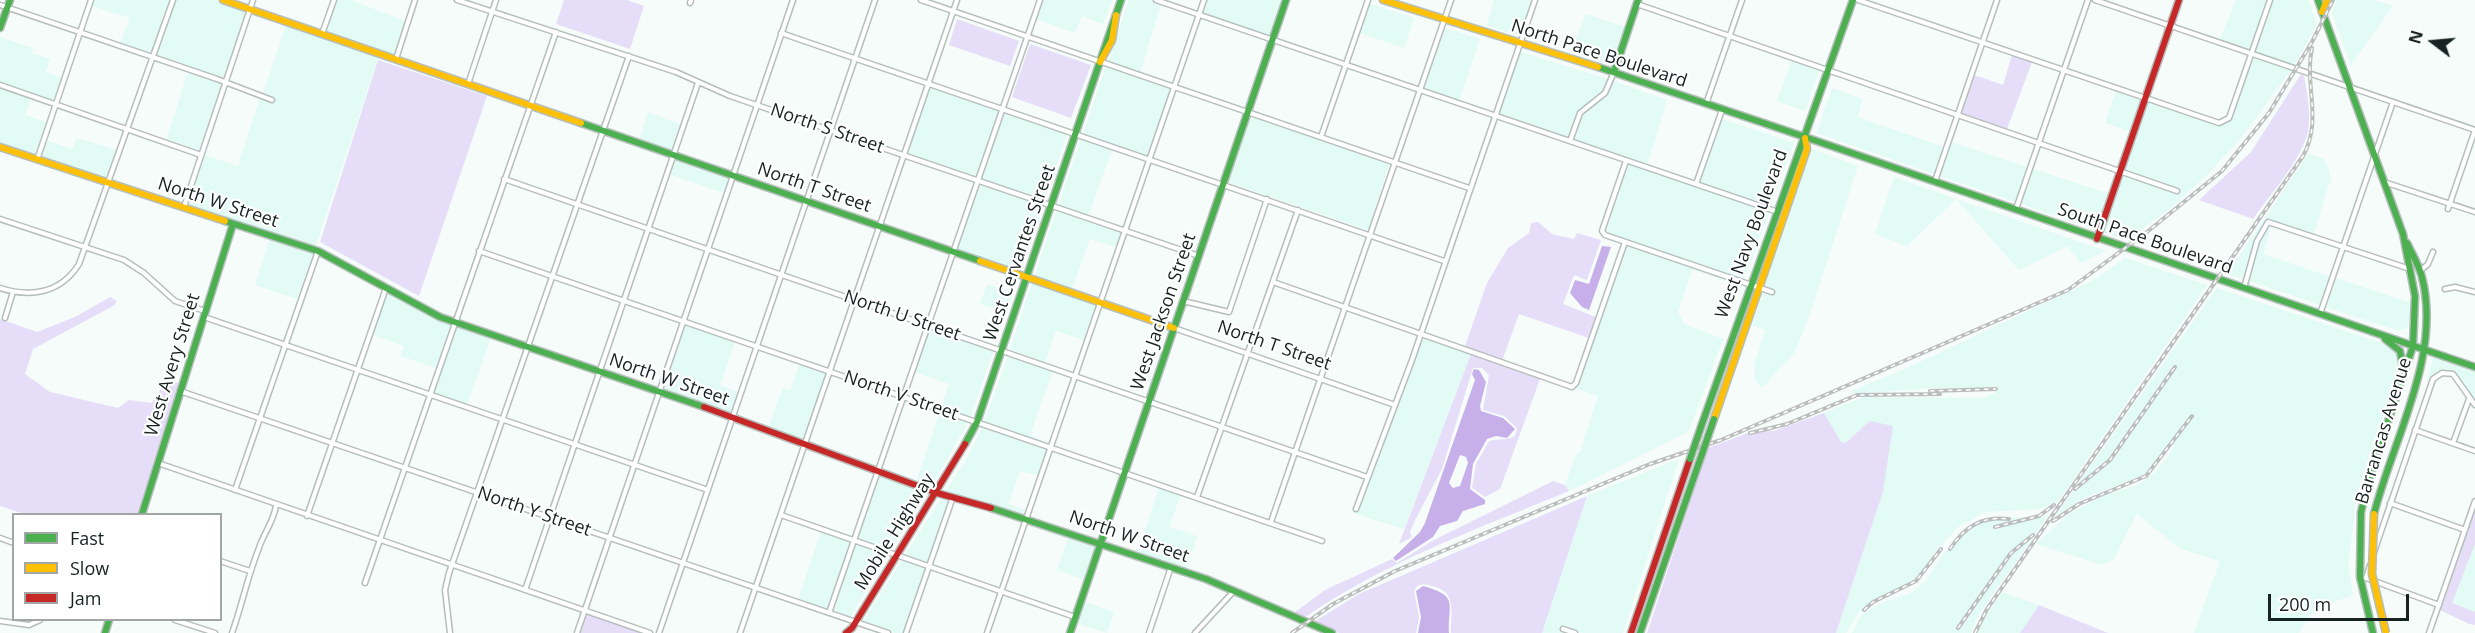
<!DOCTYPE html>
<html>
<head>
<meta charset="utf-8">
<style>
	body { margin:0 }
	#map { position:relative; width:2475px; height:633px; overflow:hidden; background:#f5fcfa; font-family:"Open Sans",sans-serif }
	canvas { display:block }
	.legend { position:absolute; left:12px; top:513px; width:210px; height:108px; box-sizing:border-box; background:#fff; border:2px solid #a2a7a6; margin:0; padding:8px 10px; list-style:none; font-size:18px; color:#172320 }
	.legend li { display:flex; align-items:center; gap:12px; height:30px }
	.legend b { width:30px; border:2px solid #a2a7a6 }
	.north { position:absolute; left:2403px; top:12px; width:60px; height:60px; -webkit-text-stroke:4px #fff; paint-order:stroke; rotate:286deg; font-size:16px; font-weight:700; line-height:24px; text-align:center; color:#172320 }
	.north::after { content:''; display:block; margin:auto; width:21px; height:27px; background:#172320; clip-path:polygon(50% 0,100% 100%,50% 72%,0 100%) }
	.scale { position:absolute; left:2268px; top:594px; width:141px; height:27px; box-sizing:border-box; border:3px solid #172320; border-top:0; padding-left:8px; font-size:18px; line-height:21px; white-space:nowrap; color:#172320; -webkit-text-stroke:4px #fff; paint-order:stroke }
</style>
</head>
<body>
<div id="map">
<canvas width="2475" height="633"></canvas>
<ul class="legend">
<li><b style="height:8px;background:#4caf50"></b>Fast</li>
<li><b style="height:8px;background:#ffc107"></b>Slow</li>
<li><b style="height:8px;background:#c62828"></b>Jam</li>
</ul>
<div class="north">N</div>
<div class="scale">200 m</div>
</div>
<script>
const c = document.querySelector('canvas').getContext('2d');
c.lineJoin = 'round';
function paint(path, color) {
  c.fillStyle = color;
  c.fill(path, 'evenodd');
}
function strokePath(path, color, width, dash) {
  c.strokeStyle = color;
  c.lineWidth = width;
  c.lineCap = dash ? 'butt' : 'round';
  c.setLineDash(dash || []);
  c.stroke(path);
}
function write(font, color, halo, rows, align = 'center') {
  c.font = font + ' "Open Sans",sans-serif';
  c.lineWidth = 4.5;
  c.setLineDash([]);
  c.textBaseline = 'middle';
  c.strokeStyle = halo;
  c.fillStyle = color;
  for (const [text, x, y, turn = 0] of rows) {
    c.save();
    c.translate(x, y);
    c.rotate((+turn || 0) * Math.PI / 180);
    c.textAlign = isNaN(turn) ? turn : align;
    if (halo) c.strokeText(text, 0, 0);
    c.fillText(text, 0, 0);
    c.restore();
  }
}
paint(new Path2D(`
	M94,0H170L151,54L120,43L130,18L92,6Z
	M175,0H216L247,11L224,79L156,56Z
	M337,0H351L405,21L394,56L326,33Z
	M1042,0H1112L1103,24L1082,16L1075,33L1036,19Z
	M1129,0H1149L1161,4L1140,73L1108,62Z
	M1207,0H1283L1271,36L1202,13Z
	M1494,0H1532L1520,37L1487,25Z
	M2236,0H2267L2250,51L2219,41Z
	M2273,0H2308L2317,24L2294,66L2255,53Z
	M2337,0H2374L2393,6L2351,65L2332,13Z
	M1370,4L1414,18L1404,48L1360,33Z
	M1585,14L1626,27L1614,64L1572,52Z
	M286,25L379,55L315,248L187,205L204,155L238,166L260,98L274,102L275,98L263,94Z
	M1444,28L1480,39L1459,101L1423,88Z
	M0,37L33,48L32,53L50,59L46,72L62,78L53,101L0,83Z
	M1520,52L1608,79L1602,91L1578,111L1568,138L1499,114Z
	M2253,57L2291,70L2238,142L2207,175L2168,210L2127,240L2102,232L2122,173L2178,194L2180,190L2124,169L2147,101L2218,125L2227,124L2232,118Z
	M1792,61L1819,70L1805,111L1777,101Z
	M1106,66L1171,88L1147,157L1083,134Z
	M188,71L223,84L200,150L167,139Z
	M1613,81L1667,100L1647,165L1573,140L1583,114L1607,94Z
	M930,87L999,110L976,178L908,153Z
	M0,88L31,98L25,115L46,122L35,157L0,145Z
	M1832,88L1862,99L1858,117L1944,147L1934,174L1817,133Z
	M2116,91L2142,100L2131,132L2105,123Z
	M648,112L681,125L671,152L639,141Z
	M1004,112L1067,134L1044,201L982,179Z
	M1250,116L1389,164L1368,230L1228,182Z
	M1722,119L1794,143L1770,207L1700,183Z
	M77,138L117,150L106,180L41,158L46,140L72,149Z
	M1081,139L1112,150L1088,216L1058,206Z
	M1951,142L2027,167L2016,202L1940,176Z
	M1812,149L1858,166L1808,320L1794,353L1762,388L1755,380L1754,366L1765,330L1752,325L1764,291L1774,295L1776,291L1765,287Z
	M2308,154L2322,158L2327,164L2332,182L2328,185L2314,235L2266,219L2255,240L2243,279L2227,274Z
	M674,159L729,177L724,193L669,174Z
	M1628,164L1769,212L1744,280L1606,233Z
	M2033,169L2110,194L2097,230L2021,204Z
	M1894,177L1956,199L2106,251L2080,263L2067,246L2019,270L1956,199L1907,246L1875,234Z
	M980,184L1043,206L1020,273L956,251Z
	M1056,211L1121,233L1116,247L1090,239L1071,291L1034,278Z
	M2269,225L2287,231L2271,227L2263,254L2331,277L2321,305L2249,281L2260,242Z
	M270,238L314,252L297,299L255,285Z
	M1627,245L1742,284V287L1692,269L1678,312L1684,324L1723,339L1689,431L1569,491L1565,485L1576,454L1580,453L1598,396L1575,388L1579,384Z
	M2125,258L2207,285L2057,503L2039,509L1985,512L1958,527L1934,553L1920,576L1907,587L1878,598L1859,612L1846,633H1836L1883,492L1860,429L1845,443L1841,442L1824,413L1864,397L1983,398L1995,393L1994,389L1933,388L1853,394L1851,391L1905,369L2092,281Z
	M2336,278L2411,303L2409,324L2405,329L2396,330L2326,307Z
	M1032,283L1096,304L1084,340L1056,331L1045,362L1010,349Z
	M987,284L1013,293L1007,312L980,304Z
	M2217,288L2387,345L2399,356L2400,367L2357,494L2348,565L2353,595L2318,608L2308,617L2299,633H2194L2220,561L2181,549L2137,514L2113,560L2102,565L2036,544L2069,514L2105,495L2138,485L2155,473L2165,460L2175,446L2170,443L2144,475L2086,497L2055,516Z
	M388,291L451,323L436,368L401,356L404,346L372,335Z
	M456,325L491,337L467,405L433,393Z
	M685,325L735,342L720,385L738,392L730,414L662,390Z
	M930,328L994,349L970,417L941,408L949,384L915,372Z
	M1422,336L1471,354L1404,529L1353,513L1358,512Z
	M1009,354L1053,370L1030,435L1049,444L984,422Z
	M2434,356L2475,370V401L2454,372L2441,370L2427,380Z
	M800,364L826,373L803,441L768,428L783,388L790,390Z
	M940,412L968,422L931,488L916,483Z
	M982,427L1047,449L1038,476L1020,471L1008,504L1026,510L1025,515L945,492L969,455Z
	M1679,459L1623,633H1583L1562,626L1560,631L1567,633H1542L1587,496Z
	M880,475L928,492L891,550L858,539Z
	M1159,487L1181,494L1169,527L1197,536L1187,570L1138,553Z
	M943,496L950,498L927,562L905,555Z
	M2048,516L1977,617L1971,633H1852L1862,614L1882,603L1911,593L1926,581L1942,556L1962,532L1987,519Z
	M1028,521L1097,544L1073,613L1084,580L1057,570L1068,539L1027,525Z
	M821,531L851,542L827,610L798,600Z
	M856,543L889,554L850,617L833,612Z
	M2475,544V612L2452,603Z
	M1102,546L1085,602L1114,612L1107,633L1076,623Z
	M903,559L926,567L903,633H895L863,622Z
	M2002,592L2039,605L2020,633H1977L1983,620Z`), '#e2fbf4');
paint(new Path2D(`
	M564,0H627L644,6L630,49L556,24Z
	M957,19L1019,41L1010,66L949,45Z
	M1030,44L1091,65L1071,118L1012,97Z
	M2012,55L2032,62L2007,129L1961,113L1974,75L2003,85Z
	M378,60L487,96L419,296L320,242Z
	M2301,74L2304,75C2307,94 2311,112 2308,131C2303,158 2269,196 2253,219L2199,200L2251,152Z
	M1538,222L1552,234L1574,239L1577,233L1601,240L1587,280L1574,275L1563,304L1596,317L1589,338L1519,314L1502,361L1465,346L1487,283L1508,248L1529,233L1531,223Z
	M110,297L117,301L113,306L33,349L25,374L50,392L118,408L129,400L152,403L166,380L179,383L139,514H24L0,506V319L37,332L75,317Z
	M1471,354L1540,379L1500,489L1485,497L1472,488L1476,464L1489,441C1498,438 1506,441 1515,436L1517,428L1504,416L1483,410L1489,375L1482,368H1473L1442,469L1415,520L1410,532L1412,537L1399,544Z
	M1824,413L1841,442L1845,443L1870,421L1893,426L1883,492L1836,633H1647L1708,448L1756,430L1774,431Z
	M1553,481L1565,485L1569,491C1480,528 1384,562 1304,618L1294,613L1325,590L1392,559L1397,563L1432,541Z
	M1587,496L1542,633H1451C1450,616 1458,593 1435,587C1428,585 1424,583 1417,586L1414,591L1419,617L1416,633H1339L1314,622L1359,594Z
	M2475,509V544L2452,603L2475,612V625L2469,624L2440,610Z
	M2039,605L2108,633H2020Z
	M586,614L643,633H579Z`), '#e6def8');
paint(new Path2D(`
	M1602,246L1611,247L1589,310L1582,307L1570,293L1575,280L1589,284Z
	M1474,369L1479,370L1486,382L1480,406L1481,411L1503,418L1515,429L1507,438L1496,436L1487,439L1473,464L1470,489L1485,500V504L1463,511L1457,521L1440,526L1433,537L1396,561L1393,558L1420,532L1425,523L1475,380L1472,374ZM1460,455L1466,457L1468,463L1460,486L1453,488L1449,483Z
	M1423,586C1459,596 1448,603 1449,633H1418L1421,617L1416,591Z`), '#c7b0e9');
const street = new Path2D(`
	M457,0L676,72L730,96L1199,256
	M921,0L1469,188
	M1156,0L1778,212
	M1858,0L2219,123L2229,118L2270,0
	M2095,0L2475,130
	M690,3L691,0
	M1637,4L2177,191
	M0,5L217,79L272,100
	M781,33L1444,261
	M322,34L334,0
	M396,59L415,0
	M468,84L496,0
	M0,85L201,155
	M1706,104L1742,0
	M1321,137L1368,0
	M1570,141L1580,113L1605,93L1614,72
	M37,160L91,0
	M1626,161L1602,231L1605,235L1772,292
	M504,179L1367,477
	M1935,181L1997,0
	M2384,182L2475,212
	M1696,184L1722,110
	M184,207L253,0
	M2016,209L2088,0
	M2448,209L2475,130
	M0,219L124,260L144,273L175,301L205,311
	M479,251L1322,541
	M2420,271L2428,264L2433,252
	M1273,282L1572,387L1576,383L1625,242
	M0,288C31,298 61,293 79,264L173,0
	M2244,288L2257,241L2268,222L2410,269
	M2445,289L2455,287L2475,292
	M1183,301L1229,312L1267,199
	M2320,314L2393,102
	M204,317L708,490
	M5,318L13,292
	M1174,328L1395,405
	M180,391L888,633
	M2415,430L2475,451
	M2453,443L2469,399
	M158,463L650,633
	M235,490L318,251
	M1197,497L1298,210
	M2390,503L2465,530
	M1356,509L1412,360L1535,0
	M781,515L1075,617
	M307,516L386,288
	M1271,522L1451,0
	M0,538L14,543
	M2373,555L2433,379L2442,373L2453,374L2475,405
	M220,561L250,571
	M2370,565L2366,578L2439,605
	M365,583L556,32
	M525,590L698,83
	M829,613L1040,0
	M175,620L215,633
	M0,621L29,625L40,620
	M1563,629L1575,633
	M232,633C242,605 248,575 259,548C264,532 274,522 276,505
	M450,633L445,590L449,573L629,56
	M577,633L793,0
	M659,633L875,0
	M740,633L957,0
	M906,633L953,497
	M987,633L1204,0
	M1149,633L1171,567
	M1195,633L1234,591
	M2429,633L2475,501`);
const fast = new Path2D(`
	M2318,0L2403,234L2415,296L2413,346L2371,473L2361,512L2360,577L2373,633
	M0,28L10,0
	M1598,67L1805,137
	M1614,72L1638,0
	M581,123L980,261
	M1805,137L2475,367
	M225,221L318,251L440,317L704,407
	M2385,339L2400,351L2403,368
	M1702,424L1853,0
	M965,444L977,422L1121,0
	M991,508L1206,579L1332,633
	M142,514L233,224
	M2374,514C2393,439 2442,356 2422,277C2419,265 2412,254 2407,243
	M105,633L109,620
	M1070,633L1286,0
	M1640,633L1702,454`);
const slow = new Path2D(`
	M223,0L581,123
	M1383,0L1598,67
	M2322,12L2327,0
	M1100,62L1112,40L1116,15
	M0,147L225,221
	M980,261L1174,328
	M1714,419L1807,149L1805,138`);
const jam = new Path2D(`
	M2097,239L2179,0
	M704,407L937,493L991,508
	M846,633L852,628L965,444
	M1631,633L1690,459`);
strokePath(street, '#b6bebc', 7);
strokePath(fast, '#b6bebc', 9);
strokePath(slow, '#b6bebc', 9);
strokePath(jam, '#b6bebc', 9);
strokePath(street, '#fefffe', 4);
strokePath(fast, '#4caf50', 6);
strokePath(slow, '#ffc107', 6);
strokePath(jam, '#c62828', 6);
const rail = new Path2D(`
	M1930,391L1996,389
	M1750,433L1787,424L1857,395L1940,394
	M2075,489L2110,460L2175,367
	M2053,521L2079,504L2146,476L2192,416
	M1995,527L2039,516L2054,505
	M1950,549C1965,526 1982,516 2009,519
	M1864,610L1873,602L1916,581L1941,549
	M1958,628L2011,553L2033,535
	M1292,633L1333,604L1395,571L1650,464L1721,440L2068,290L2147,232L2222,171L2269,113L2312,42L2333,0
	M1975,633L1987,609L2303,156C2323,120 2304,86 2312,48`);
strokePath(rail, '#bcbebe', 4);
strokePath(rail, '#fff', 1.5, [4.5]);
const fastBridge = new Path2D(`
	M1702,454L1714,419
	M1690,459L1702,424`);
const slowBridge = new Path2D(`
	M2374,514L2372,574L2386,633`);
strokePath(fastBridge, '#b6bebc', 9, []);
strokePath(slowBridge, '#b6bebc', 9, []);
strokePath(fastBridge, '#4caf50', 6);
strokePath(slowBridge, '#ffc107', 6);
write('18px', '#172320', '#fff', [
	["North Pace Boulevard",1599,54,18],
	["North S Street",827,129,19],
	["North T Street",814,188,19],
	["North W Street",218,203,18],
	["West Navy Boulevard",1752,234,-70],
	["South Pace Boulevard",2145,239,19],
	["West Cervantes Street",1020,253,-71],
	["West Jackson Street",1164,312,-71],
	["North U Street",902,316,19],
	["North T Street",1274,346,19],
	["West Avery Street",173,365,-73],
	["North W Street",669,380,19],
	["North V Street",901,396,19],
	["Barrancas Avenue",2384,431,-73],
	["North Y Street",534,512,19],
	["Mobile Highway",895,532,-58],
	["North W Street",1129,537,19]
]);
</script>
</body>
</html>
